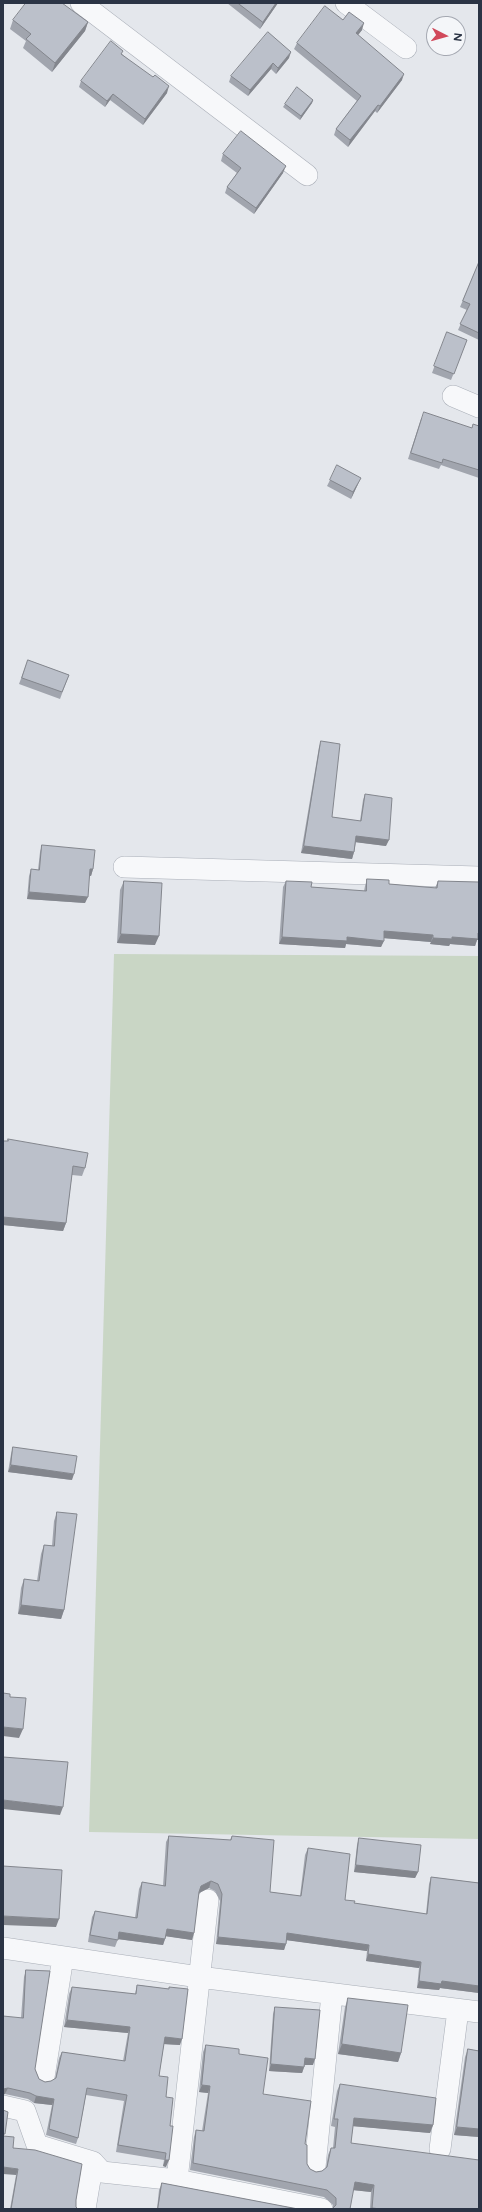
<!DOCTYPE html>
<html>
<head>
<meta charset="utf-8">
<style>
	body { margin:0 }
	#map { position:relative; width:482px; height:2212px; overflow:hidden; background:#e4e7ec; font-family:Figtree,sans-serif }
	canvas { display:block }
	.frame { position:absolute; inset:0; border:4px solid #2b3445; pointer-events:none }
	.north { position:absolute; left:426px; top:16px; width:40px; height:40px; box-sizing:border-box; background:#f4f6f9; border:1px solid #a4a8b1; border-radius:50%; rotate:96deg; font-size:11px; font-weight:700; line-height:16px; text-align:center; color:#2b3445 }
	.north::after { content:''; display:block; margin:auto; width:14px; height:18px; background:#d1495b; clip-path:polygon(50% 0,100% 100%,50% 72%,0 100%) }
</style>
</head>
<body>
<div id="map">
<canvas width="482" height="2212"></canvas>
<div class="frame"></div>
<div class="north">N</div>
</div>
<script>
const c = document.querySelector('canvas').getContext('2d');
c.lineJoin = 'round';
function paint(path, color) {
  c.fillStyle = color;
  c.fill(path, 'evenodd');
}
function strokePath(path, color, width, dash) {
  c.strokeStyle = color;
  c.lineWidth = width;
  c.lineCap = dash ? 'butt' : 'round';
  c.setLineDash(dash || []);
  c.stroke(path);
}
paint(new Path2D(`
	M114,954L479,956V1839L89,1832Z`), '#c9d6c5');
const minor = new Path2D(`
	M81,3L307,175
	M346,3L406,48
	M453,396L479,407
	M124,867L479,877
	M3,1948L199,1977L479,2012
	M44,2077L63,1957
	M3,2106L25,2111L37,2145L93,2162L102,2172L177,2180L322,2209
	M440,2149L458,2010
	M315,2167L332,1994
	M177,2180L208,1900
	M85,2209L93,2162`);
strokePath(minor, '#a9aeb7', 22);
strokePath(minor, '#f7f8fa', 21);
paint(new Path2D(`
	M227,3H278L260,29Z
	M13,20L88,22L85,31L52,72L23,48L26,41L10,29Z
	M343,20L362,30L358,35L402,80L377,113L375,111L348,147L334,135L336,129L357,101L294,49L297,43Z
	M122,54L167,93L143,125L110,100L105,107L79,87L81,81Z
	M289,58L276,74L271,69L248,96L229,82L231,76Z
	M313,100L312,103L300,120L283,107L285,104Z
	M223,154L283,173L254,214L225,193L227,187L237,173L221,161Z
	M479,262V340L458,330L467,310L460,307Z
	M447,332L467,340L451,380L432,373Z
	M421,419L472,428L479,426V478L441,465L439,469L408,459Z
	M330,480L358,484L351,499L327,486Z
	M28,660L69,675L60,699L19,684Z
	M321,741L332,817L360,821L363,800L365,794L386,846L356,842L354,852L352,859L301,853L319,747Z
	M42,845L93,869L91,876L89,875L85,903L27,899L29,876L31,869L38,870L40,852Z
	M367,879L389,884L435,888L438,881L477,940L475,946L450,944L449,946L430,944L431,942L384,938L381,947L346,944L345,948L279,944L283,887L286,881L311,887L364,891L365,886Z
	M124,881L155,945L117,943L120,890Z
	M8,1139L85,1168L82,1176L72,1175L66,1223L63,1231L3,1225V1141H7Z
	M13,1447L72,1480L8,1472L11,1454Z
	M57,1512L64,1610L61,1619L18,1614L21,1588L24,1579L37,1581L41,1554L44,1545L52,1546L54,1521Z
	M169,1836L230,1840L232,1836L270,1892L300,1896L305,1855L308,1848L345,1900L354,1903L426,1914L429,1884L431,1877L479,1883V1993L440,1988L439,1990L417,1988L419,1968L366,1961L367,1951L287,1940L284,1950L216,1944L220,1901L215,1891L209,1888L199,1893L192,1940L166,1936L163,1945L118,1939L115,1947L88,1942L92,1917L95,1911L135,1918L139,1889L142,1882L163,1886L166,1842Z
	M359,1838L418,1872L415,1878L354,1872L357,1845Z
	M26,1970L35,2069L39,2079L45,2082L51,2081L55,2079L59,2058L62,2052L123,2061L128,2033L64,2027L69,1994L72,1987L135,1994L137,1985L169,1989V1987L180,2045L164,2044L159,2076L166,2097V2167L163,2166L164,2160L116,2152L124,2101L86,2095L78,2138L76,2144L46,2135L52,2105L34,2103L28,2099L5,2094L21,2018L24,1977Z
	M348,1998L401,2053L398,2062L338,2054L345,2007Z
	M275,2007L313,2065H305L302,2073L269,2071L273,2014Z
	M206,2045L239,2054L263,2094L305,2144L307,2164L310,2169L316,2172L322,2171L326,2168L328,2155L331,2148H333L335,2127L331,2126L337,2091L340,2084L433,2125L430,2133L353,2126L351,2143L479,2209H370L371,2192L353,2190L333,2208V2205L324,2197L190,2170L194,2137L196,2130L202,2131L208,2093L199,2092L203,2052Z
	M468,2049L479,2051V2137L454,2135L465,2057Z
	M4,2136L13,2148L76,2200V2207L78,2209H10L16,2175Z
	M162,2183L298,2209H157L159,2190Z`), '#a1a5ae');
paint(new Path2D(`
	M276,3H278L260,29L263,22Z
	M88,22L85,31L52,72L55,63Z
	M364,23L362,30L354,40L356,33Z
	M291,52L289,58L276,74L278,68Z
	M273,63L271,69L248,96L250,90Z
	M404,74L402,80L377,113L380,106Z
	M169,86L167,93L143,125L145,119Z
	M113,94L110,100L105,107L107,101Z
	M313,100L312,103L300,120L301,116Z
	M378,105L375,111L348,147L350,140Z
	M286,166L283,173L254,214L256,208Z
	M361,478L358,484L351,499L353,492Z
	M356,836L389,840L386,846L354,842Z
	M304,846L354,852L352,859L301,853Z
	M90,869H93L91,876L87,875Z
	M29,892L88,897L85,903L27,899Z
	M384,931L433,935L431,942L382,938Z
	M479,933V940H477L475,946L450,944L449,946L430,944L433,938L452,937Z
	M121,934L159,936L155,945L117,943Z
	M282,937H347L384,941L381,947L346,944L345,948L279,944Z
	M3,1217L66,1223L63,1231L3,1225Z
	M11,1465L74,1474L72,1480L8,1472Z
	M21,1605L64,1610L61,1619L18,1614Z
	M3,1727L23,1729L19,1738L3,1736Z
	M3,1800L63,1807L60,1815L3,1809Z
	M356,1865L418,1872L415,1878L354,1872Z
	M211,1881L209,1888L199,1893L196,1898L201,1886Z
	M3,1916L59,1919L56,1927L3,1925Z
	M167,1929L194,1933L192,1940L164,1936Z
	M119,1932L165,1939L163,1945L117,1939Z
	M287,1933L369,1945L367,1951L285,1940Z
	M218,1937L286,1944L284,1950L216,1944Z
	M368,1954L421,1962L419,1968L366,1961Z
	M419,1981H442L479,1986V1993L440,1988L439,1990L417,1988Z
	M67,2020L130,2027L128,2033L64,2027Z
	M165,2037L182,2039L180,2045L163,2044Z
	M342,2044L401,2053L398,2062L338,2054Z
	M305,2058L315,2059L313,2065H303Z
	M271,2064L304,2067L302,2073L269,2071Z
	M202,2085L210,2086L208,2093L199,2092Z
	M8,2088L5,2094L3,2095V2089Z
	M36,2096L54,2099L52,2105L34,2103Z
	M354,2118L433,2125L430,2133L351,2126Z
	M457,2127L479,2129V2137L454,2135Z
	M165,2160H169L166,2167L163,2166Z
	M3,2167L18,2169L16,2175L3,2174Z
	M355,2182L374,2185L371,2192L352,2190Z`), '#83868d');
const building = new Path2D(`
	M26,3H62L88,22L55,63L26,39L31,34L13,20Z
	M238,3H276L263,22Z
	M325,6L343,20L349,12L364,23L356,33L404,74L380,106L378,105L350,140L336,129L361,96L297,43Z
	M268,32L291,52L278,68L273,63L250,90L231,76Z
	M111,41L123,51L121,54L153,77L155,75L169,86L145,119L113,94L107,101L81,81Z
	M297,87L313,100L301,116L285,104Z
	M241,131L286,166L256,208L227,187L241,168L223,154Z
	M479,262V333L460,324L470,304L463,301Z
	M447,332L467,340L454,374L434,366Z
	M424,412L472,428L473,424L479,426V470L443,459L442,463L411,453Z
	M337,465L361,478L353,492L330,480Z
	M28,660L69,675L62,692L22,678Z
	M321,741L340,744L332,817L361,821L365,794L392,798L389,840L356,836L354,852L304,846Z
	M42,845L95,850L93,869H90L88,897L29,892L31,869L39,870Z
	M367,879L389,880V884L437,888L438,881L479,882V933H478V939L452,937V939L433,938V935L384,931V941L347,937V941L282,937L286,881L312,882L311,887L366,891Z
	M124,881L162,883L159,936L121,934Z
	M8,1139L88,1153L85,1168L73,1166L66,1223L3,1217V1141H8Z
	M13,1447L77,1456L74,1474L11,1465Z
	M57,1512L77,1514L64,1610L21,1605L24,1579L39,1581L44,1545L54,1546Z
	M3,1693L10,1694V1697L26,1698L23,1729L3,1727Z
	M3,1757L68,1762L63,1807L3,1800Z
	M169,1836L231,1840L232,1836L274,1840L270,1892L301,1896L308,1848L350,1854L345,1900L355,1901L354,1903L427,1914L431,1877L479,1883V1986L442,1981L441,1984L419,1981L421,1962L368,1954L369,1945L287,1933L286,1944L218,1937L222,1894L218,1884L211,1881L201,1886L199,1892L194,1933L167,1929L165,1939L119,1932L118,1940L90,1935L95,1911L137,1918L142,1882L165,1886Z
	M359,1838L421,1845L418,1872L356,1865Z
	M3,1866L62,1870L59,1919L3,1916Z
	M26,1970L50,1971L35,2069L39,2079L45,2082L51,2081L56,2078L62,2052L125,2061L130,2027L67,2020L72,1987L136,1994L137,1985L169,1989V1987L188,1989L182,2039L165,2037L159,2076L168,2077L166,2097L173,2098L170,2126H173L169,2160H165L166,2153L118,2145L127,2095L87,2088L78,2138L49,2129L54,2099L36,2096L30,2093L8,2088L3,2089V2016L23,2018Z
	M348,1998L408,2005L401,2053L342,2044Z
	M275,2007L320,2010L315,2059L305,2058L304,2067L271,2064Z
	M206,2045L239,2049V2054L268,2058L263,2094L311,2101L305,2144L307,2145V2164L310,2169L316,2172L322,2171L327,2167L331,2148H335L338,2119H334L340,2084L436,2098L433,2125L354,2118L351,2143L479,2160V2209H381L372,2208L374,2185L355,2182L350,2209H332L336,2205V2198L327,2190L193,2163L196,2130L204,2131L210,2086L202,2085Z
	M468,2049L479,2051V2129L457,2127Z
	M3,2110L8,2112L5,2134H3Z
	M3,2136L14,2137L13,2148L35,2150L82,2164L76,2200V2207L78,2209H11L18,2169L3,2167Z
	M162,2183L298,2209H158Z`);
paint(building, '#bbc0ca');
strokePath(building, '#83868d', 1);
</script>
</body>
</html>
